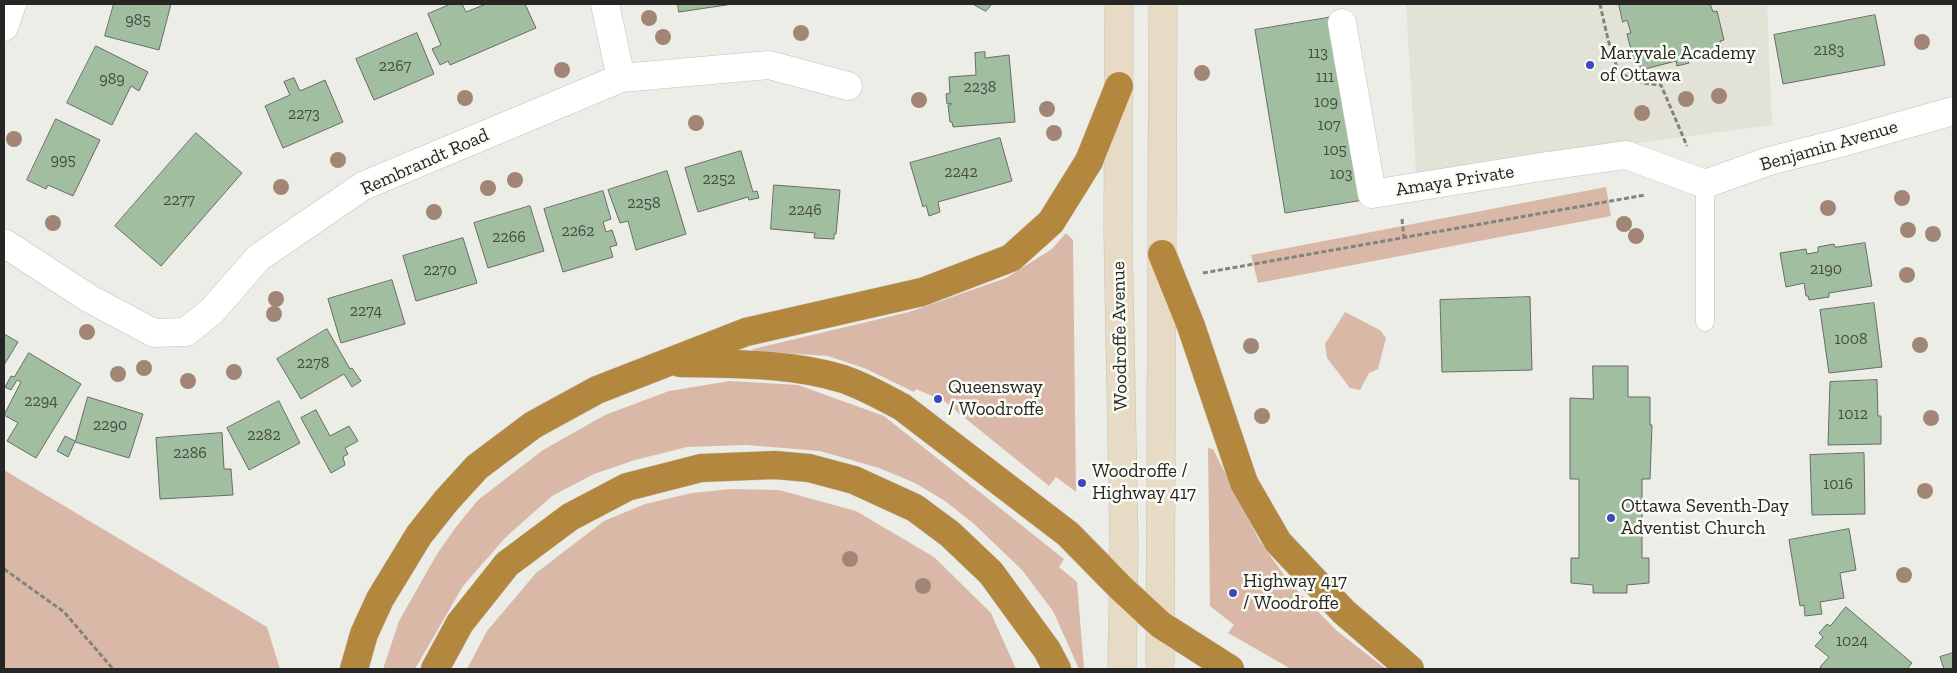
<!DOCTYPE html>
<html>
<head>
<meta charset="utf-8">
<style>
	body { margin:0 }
	#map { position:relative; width:1957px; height:673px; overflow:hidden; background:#edede7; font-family:"Zilla Slab",serif }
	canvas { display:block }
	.frame { position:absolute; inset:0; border:5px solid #262624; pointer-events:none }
</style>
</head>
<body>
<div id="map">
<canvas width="1957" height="673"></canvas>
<div class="frame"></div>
</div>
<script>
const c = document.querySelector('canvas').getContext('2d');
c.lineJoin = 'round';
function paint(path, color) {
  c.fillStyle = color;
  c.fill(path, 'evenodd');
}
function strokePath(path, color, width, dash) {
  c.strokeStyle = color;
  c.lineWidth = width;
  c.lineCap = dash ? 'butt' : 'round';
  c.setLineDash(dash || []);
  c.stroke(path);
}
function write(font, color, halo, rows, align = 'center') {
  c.font = font + ' "Zilla Slab",serif';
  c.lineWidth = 5;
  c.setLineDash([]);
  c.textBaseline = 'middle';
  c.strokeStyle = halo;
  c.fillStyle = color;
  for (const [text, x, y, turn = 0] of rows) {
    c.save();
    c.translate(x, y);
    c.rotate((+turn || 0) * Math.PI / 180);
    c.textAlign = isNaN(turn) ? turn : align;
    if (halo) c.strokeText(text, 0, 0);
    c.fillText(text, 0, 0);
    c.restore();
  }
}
paint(new Path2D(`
	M1406,4H1767L1772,125L1416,173Z`), '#e2e3d6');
paint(new Path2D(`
	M1606,187L1611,216L1258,283L1251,255Z
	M1066,233L1073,240L1076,492L1056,477L1049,486L944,401L916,389L914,392L864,368L828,356L753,351V349L909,312L1006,278L1052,249Z
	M1345,312L1380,330L1386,338L1378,369L1369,373L1360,390L1350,388L1327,358L1325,344Z
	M730,381L798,385L884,416L1064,559L1059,567L1077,582L1084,669H1079L1053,611L1022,570L973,523L945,501L915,483L879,468L820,451L746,445L687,447L635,460L594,474L552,496L506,537L463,586L415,669H383L399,621L437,554L456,527L478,500L543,450L605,415L669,391Z
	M1208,448L1213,449L1259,540L1289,582L1337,631L1386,669H1291L1228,633L1234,625L1210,606Z
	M4,470L267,627L280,669H4Z
	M731,489L779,490L856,511L934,557L991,613L1016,669H467L487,631L536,573L604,521L645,504L692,493Z`), '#dab8a8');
const building = new Path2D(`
	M114,4H171L159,50L105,36Z
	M451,4H462L466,12L486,4H525L536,28L450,65L448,61L440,65L432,49L441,45L428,14Z
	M678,4H733L679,12Z
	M973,4H992L986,11Z
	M1619,4H1710L1713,12L1717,11L1724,40L1720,41L1722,49L1687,58L1689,63L1677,66L1676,61L1641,70L1639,63L1635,65L1627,34L1631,33L1627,20L1623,22Z
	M1875,15L1885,65L1783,84L1774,35Z
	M1333,17L1363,200L1285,213L1255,30Z
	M417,33L434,74L374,100L356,59Z
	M96,46L148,72L139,91L131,86L112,125L67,103Z
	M985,52V58L1009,55L1015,122L953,127L952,122H950L948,105H951V103L947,104L946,94L950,93L949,77L976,75L975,53Z
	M294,78L300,91L325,80L343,122L283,148L265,106L290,95L284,82Z
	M56,119L100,140L73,196L48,185L46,189L27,180Z
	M196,133L242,173L161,266L115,226Z
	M1000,138L1012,181L938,202L940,212L929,216L926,205L923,207L910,163Z
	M741,151L753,192L757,191L759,198L749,200L748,197L698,212L685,168Z
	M667,171L686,234L636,250L628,221L620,223L608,190Z
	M774,185L840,190L836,234H834V239L814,238L815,233L771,229Z
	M603,191L611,219L603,222L606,232L612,230L617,245L610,247L613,257L563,272L544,209Z
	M530,206L544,251L488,268L474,223Z
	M463,238L477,283L416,301L403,256Z
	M1865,243L1872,286L1829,293V297L1809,300L1808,296H1806L1804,283L1786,287L1780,253L1806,249L1807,254L1818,252V247L1834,244L1835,247Z
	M392,280L405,324L341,343L328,299Z
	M1530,297L1532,370L1442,372L1440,300Z
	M1874,303L1882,367L1829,373L1820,310Z
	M327,329L350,369L352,368L361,381L352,387L344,374L301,399L277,359Z
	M4,334L18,342L4,365Z
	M29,353L81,384L36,458L7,441L18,423L4,415L21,382L17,380L11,390L5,387L11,376L14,377Z
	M1593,366H1628V397H1650V425H1652L1650,479H1642V558H1649V583L1627,585V593H1593V585L1571,583V558H1579V479H1570V398L1593,399Z
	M1877,380L1878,416H1881V444L1828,445L1830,382Z
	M88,397L143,414L129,458L75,442L68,457L57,451L65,436L75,441Z
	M279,401L300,443L249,470L227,428Z
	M316,410L330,436L349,426L358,441L345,448L348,454L343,457L345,465L331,473L301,418Z
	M222,433L224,469H231L233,495L160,499L156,438Z
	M1864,453L1865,514L1812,515L1810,455Z
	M1849,529L1856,570L1840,573L1844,598L1820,602L1822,614L1805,616L1804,605L1800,606L1789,540Z
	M1846,607L1912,663L1907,669H1822L1820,667L1829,657L1815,646L1823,637L1819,633L1827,624L1830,626Z
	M1953,653V669H1944L1940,657Z`);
paint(building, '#a2bea0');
strokePath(building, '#676c67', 1);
const lane = new Path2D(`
	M1705,184V322`);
const street = new Path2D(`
	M605,4L621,78
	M1342,23L1372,194L1547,166L1626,155L1705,184L1769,161L1840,143L1953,111
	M4,27L12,4
	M4,243L90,299L154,333L186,332L212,311L258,258L363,186L621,78L769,65L848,86`);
const secondary = new Path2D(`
	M1119,4L1118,234L1124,546L1122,669
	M1160,669L1163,4`);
const highway = new Path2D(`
	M1162,254L1191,326L1244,483L1278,542L1344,612L1410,669
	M680,363C734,364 791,363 843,379C864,386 883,397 902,407L1068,534L1123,590L1161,625L1230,669
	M354,669L364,634L380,599L419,535L446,501L477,467L533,425L597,390L746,332L922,292L1011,258L1051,222L1089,161L1119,86
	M435,669L460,623L507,564L570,517L627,487L701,468L775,465L809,468L854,480L915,508L950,534L991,573L1047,650L1057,669`);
strokePath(lane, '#c1c2bc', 19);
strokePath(street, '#c1c2bc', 29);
strokePath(secondary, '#c1c2bc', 29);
strokePath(highway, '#cbcbca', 29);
strokePath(new Path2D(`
	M1600,4C1603,17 1612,63 1620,71C1630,82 1647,84 1661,85L1687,146
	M1402,219L1404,238
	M1203,273L1645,195
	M4,569L64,612L113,669`), '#82827f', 3, [5, 2.5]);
strokePath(lane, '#fff', 18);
strokePath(street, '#fff', 28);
strokePath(secondary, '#e8dbc5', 28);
strokePath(highway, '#b3883e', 28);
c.fillStyle = '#a28675';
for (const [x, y] of [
	[649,18],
	[801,33],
	[663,37],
	[1922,42],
	[562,70],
	[1202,73],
	[1719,96],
	[465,98],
	[1686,99],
	[919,100],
	[1047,109],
	[1642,113],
	[696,123],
	[1054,133],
	[14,139],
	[338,160],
	[515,180],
	[281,187],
	[488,188],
	[1902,198],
	[1828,208],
	[434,212],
	[53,223],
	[1624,224],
	[1908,230],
	[1933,234],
	[1636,236],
	[1907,275],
	[276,299],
	[274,314],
	[87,332],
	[1920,345],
	[1251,346],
	[144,368],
	[234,372],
	[118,374],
	[188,381],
	[1262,416],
	[1931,418],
	[1925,491],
	[850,559],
	[1904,575],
	[923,586]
]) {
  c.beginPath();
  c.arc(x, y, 8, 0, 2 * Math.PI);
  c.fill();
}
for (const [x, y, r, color] of [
	[1590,65,5,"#3c48bc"],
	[938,399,5,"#3c48bc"],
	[1082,483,5,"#3c48bc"],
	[1611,518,5,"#3c48bc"],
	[1233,593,5,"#3c48bc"]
]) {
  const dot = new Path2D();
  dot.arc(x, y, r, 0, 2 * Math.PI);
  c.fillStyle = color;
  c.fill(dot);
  strokePath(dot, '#fafbf4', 2);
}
write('16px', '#454c43', null, [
	["985",138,20],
	["2183",1829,50],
	["113",1318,53],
	["2267",395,66],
	["111",1325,77],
	["989",112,79],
	["2238",980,87],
	["109",1326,102],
	["2273",304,114],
	["107",1329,125],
	["105",1335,150],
	["995",63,160],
	["2242",961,172],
	["103",1341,174],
	["2252",719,179],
	["2277",179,200],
	["2258",644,203],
	["2246",805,210],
	["2262",578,231],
	["2266",509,237],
	["2190",1826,269],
	["2270",440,270],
	["2274",366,311],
	["1008",1851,339],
	["2278",313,363],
	["2294",41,401],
	["1012",1853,414],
	["2290",110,425],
	["2282",264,435],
	["2286",190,453],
	["1016",1838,484],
	["1024",1852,641]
]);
write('19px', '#262624', '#fafbf4', [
	["Maryvale Academy",1600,54],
	["of Ottawa",1600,76],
	["Queensway",948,388],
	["/ Woodroffe",948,410],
	["Woodroffe /",1092,472],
	["Highway 417",1092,494],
	["Ottawa Seventh-Day",1621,507],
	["Adventist Church",1621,529],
	["Highway 417",1243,582],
	["/ Woodroffe",1243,604]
], 'left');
write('19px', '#262624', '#fafbf4', [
	["Benjamin Avenue",1829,146,-16],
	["Rembrandt Road",425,162,-24],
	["Amaya Private",1455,181,-9],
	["Woodroffe Avenue",1120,336,-91]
]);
</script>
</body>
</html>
